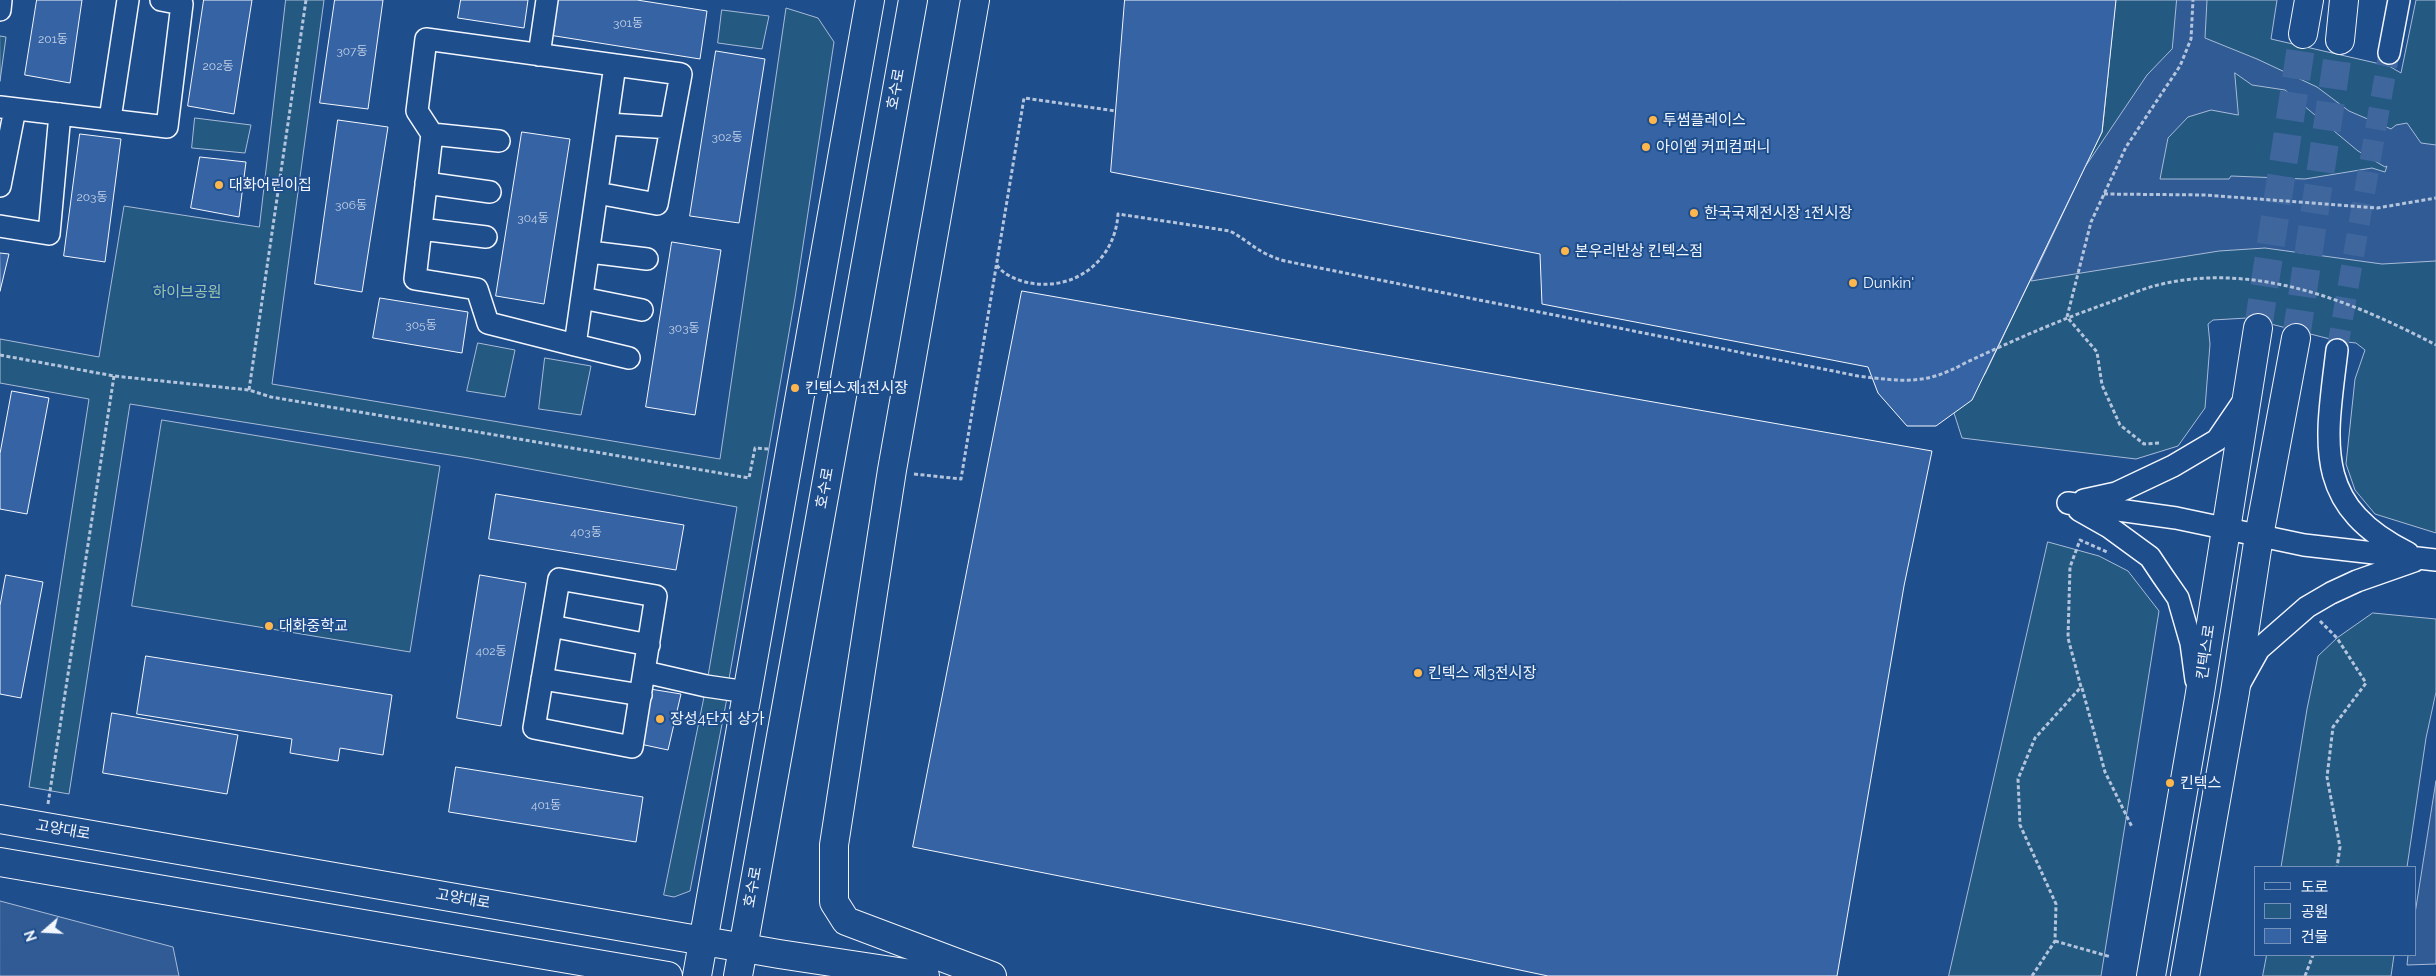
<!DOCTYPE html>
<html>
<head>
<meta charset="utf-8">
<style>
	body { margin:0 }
	#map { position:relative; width:2436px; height:976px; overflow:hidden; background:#1f4e8c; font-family:Raleway,"Noto Sans KR",sans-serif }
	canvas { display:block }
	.legend { position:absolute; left:2254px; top:866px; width:162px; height:90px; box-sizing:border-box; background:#1f4e8c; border:1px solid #7391ba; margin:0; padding:6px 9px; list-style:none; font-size:15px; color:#f2f6ff }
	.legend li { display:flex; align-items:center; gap:10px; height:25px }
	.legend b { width:25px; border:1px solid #7391ba }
	.north { position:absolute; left:20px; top:906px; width:50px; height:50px; -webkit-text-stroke:4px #1f4e8c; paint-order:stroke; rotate:251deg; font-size:14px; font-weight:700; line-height:20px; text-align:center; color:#f2f6ff }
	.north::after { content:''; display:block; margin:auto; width:18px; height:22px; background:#f2f6ff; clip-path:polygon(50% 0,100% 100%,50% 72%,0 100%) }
</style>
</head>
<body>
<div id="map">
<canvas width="2436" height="976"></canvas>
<ul class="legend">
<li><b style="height:6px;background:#1f4e8c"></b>도로</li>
<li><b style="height:14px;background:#245a82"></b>공원</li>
<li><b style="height:14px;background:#3563a3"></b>건물</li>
</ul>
<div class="north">N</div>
</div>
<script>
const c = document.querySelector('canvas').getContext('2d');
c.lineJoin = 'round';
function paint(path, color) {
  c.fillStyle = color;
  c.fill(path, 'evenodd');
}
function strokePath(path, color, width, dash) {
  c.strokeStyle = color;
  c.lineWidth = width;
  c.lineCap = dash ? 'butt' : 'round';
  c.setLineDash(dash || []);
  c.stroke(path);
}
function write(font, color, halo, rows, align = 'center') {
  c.font = font + ' Raleway,"Noto Sans KR",sans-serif';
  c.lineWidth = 4;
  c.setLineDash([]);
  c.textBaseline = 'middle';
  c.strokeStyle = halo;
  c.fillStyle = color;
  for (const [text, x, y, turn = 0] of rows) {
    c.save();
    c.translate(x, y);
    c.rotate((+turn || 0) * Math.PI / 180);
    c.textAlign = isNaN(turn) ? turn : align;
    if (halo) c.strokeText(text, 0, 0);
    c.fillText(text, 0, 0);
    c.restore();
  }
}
const green = new Path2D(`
	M286,0H324L272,384L720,459L786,8L818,18L834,42L795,298L729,679L708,676L737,507L469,458L130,404L69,794L29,787L89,399L0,383V339L99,357L124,206L259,227Z
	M2116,0H2277L2271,39L2389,66L2401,73L2416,0H2436V533L2375,514L2355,490L2346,464L2355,379L2365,350L2356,343L2338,341L2247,318L2213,320L2208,324L2210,344L2205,408L2178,446L2136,459L1962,438L1954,413L1985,374L2102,132Z
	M722,10L769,16L762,49L718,43Z
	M0,36L6,37L0,81Z
	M195,118L251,125L245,153L192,148Z
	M478,343L515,350L505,397L467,391Z
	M545,358L591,366L581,415L539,409Z
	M162,420L440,466L410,652L132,606Z
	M2048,542L2099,556L2128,571L2159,611L2101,976H1949Z
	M2373,613L2436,619V692L2426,738L2407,867H2281L2307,709L2318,656L2337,638Z
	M705,694L727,698L690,891L674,897L664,895Z
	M2267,955H2394L2391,976H2263Z`);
paint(green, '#245a82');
strokePath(green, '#a8bbd7', 1);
const parking = new Path2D(`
	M2177,0H2207L2205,38L2257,59L2317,87L2349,111L2391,129L2396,125L2407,123L2421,143L2436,145V261L2382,264L2265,248L2219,251L2031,281L2085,167L2147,75L2172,49ZM2235,73L2252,85L2285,90L2358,151L2385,167L2387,166L2385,172L2372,168L2305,179L2231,176L2229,179H2160L2168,138L2188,117L2211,110L2238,115Z
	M2436,781V964L2407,965L2408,955H2415V914Z
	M0,901L173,947L179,976H0Z`);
paint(parking, '#305b95');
strokePath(parking, '#a8bbd7', 1);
const building = new Path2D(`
	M37,0H82L70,83L25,75Z
	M204,0H252L234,114L188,106Z
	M335,0H383L368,109L320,103Z
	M461,0H528L524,28L458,18Z
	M554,0H637L707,11L700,59L549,35Z
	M1125,0H2116L2102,132L1972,400L1936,426H1907L1878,393L1868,367L1542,304L1540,254L1111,172Z
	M716,51L765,59L739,223L690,216Z
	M338,120L388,127L362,292L315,284Z
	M522,132L570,139L544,304L496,296Z
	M80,134L121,139L105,262L64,256Z
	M200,157L246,162L239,217L191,208Z
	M672,242L721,250L695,415L646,407Z
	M0,253L9,254L0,291Z
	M1022,291L1932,451L1904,586L1837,976H1548L1312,926L913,847Z
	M380,298L468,312L462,353L373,338Z
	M12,391L49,398L27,514L0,509V454Z
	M496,494L684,525L676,570L489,539Z
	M6,575L43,582L21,698L0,694V606Z
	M480,575L526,583L501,726L457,718Z
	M146,656L392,695L383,755L340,748L338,761L290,753L292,739L137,714Z
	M650,689L681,694L668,750L640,744Z
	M112,713L238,735L227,794L103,773Z
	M456,767L643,797L636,842L449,812Z`);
paint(building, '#3563a3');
strokePath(building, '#f2f6ff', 1);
strokePath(new Path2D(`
	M2337,350L2389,53`), '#3f679d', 21, [21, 11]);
strokePath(new Path2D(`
	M2258,328L2303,34
	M2296,338L2340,40`), '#3f679d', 28, [28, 14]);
const minor = new Path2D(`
	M0,10L1,0
	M426,39L615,65L575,345L488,323L477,289L415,279L432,134L417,111Z
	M2389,53L2399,0
	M539,55L547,0
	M0,107L167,127L182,4L161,0
	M110,119L128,0
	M608,124L671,128
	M432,134L499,141
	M426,183L490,192
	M0,186L15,109
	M597,193L657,204L681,74L615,65
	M0,226L49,234L60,114
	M421,229L486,237
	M590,252L647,259
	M582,298L642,310
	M575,345L629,358
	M2337,350C2326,442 2311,505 2408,553
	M2084,500L2116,493L2173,466L2217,440L2245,399
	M2068,503L2176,518L2304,545L2436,560
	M2079,510L2109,527L2150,557L2162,575L2178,598L2191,643L2196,680
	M559,579L656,596L632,747L534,728Z
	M551,626L649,645
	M645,672L706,686L747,692
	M542,679L641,695
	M2240,683L2259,649L2307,607L2331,593L2357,581L2414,561`);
const major = new Path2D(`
	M975,0L892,470L834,845V902L846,921L992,976
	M2303,34L2309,0
	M2340,40L2344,0
	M0,819L779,954L925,976
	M0,862L668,976
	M697,976L870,0
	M738,976L913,0
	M2151,976L2199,699L2258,328
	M2185,976L2235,692L2259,536L2296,338`);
strokePath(minor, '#f2f6ff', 24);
strokePath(major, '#f2f6ff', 30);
strokePath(new Path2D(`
	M2104,194L2206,195L2377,208L2436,198
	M997,265C1003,275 1019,281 1030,283C1076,291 1115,260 1118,214L1230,231C1253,244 1259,254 1285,261L1858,376C1902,381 1924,386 1965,363C2012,341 2059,320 2108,303C2124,297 2141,289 2158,285C2254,261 2352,301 2436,345
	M0,355L114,376L249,390L271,397L749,478L755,448L769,449
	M249,390L306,0
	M2159,443L2144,444L2120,425L2102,385L2097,352L2067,317L2091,222L2126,147L2180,66L2191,39L2193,0
	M914,474L961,479L1024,98L1116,111
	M2320,621L2337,638L2366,683L2333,727L2327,777L2340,847L2337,867
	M2082,688L2105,772L2132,827
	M48,804L114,376
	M2055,941L2111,957
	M2032,976L2055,941L2056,904L2020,825L2018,779L2035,738L2081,687L2068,638L2070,567L2080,540L2107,552
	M2305,976L2313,955`), '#b3c4dc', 3, [4, 2.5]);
strokePath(minor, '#1f4e8c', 21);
strokePath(major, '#1f4e8c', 28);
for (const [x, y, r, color] of [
	[1653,120,5,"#ffb74d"],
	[1646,147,5,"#ffb74d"],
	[219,185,5,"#ffb74d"],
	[1694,213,5,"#ffb74d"],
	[1565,251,5,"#ffb74d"],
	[1853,283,5,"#ffb74d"],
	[795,388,5,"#ffb74d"],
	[269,626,5,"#ffb74d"],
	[1418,673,5,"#ffb74d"],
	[660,719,5,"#ffb74d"],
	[2170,783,5,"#ffb74d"]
]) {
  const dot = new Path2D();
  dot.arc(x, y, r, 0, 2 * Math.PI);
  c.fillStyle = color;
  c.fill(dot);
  strokePath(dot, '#1f4e8c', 2);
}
write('12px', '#c3d1e8', null, [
	["301동",628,23],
	["201동",53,39],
	["307동",352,51],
	["202동",218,66],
	["302동",727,137],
	["203동",92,197],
	["306동",351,205],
	["304동",533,218],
	["305동",421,325],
	["303동",684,328],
	["403동",586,532],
	["402동",491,651],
	["401동",546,805]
]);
write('15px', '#f2f6ff', '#1f4e8c', [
	["호수로",896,89,-80],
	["호수로",825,488,-80],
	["킨텍스로",2206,652,-82],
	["고양대로",63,830,10],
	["호수로",753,887,-80],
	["고양대로",463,899,10]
]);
write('15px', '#f2f6ff', '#1f4e8c', [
	["투썸플레이스",1663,120],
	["아이엠 커피컴퍼니",1656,147],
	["대화어린이집",229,185],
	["한국국제전시장 1전시장",1704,213],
	["본우리반상 킨텍스점",1575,251],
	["Dunkin'",1863,283],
	["킨텍스제1전시장",805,388],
	["대화중학교",279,626],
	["킨텍스 제3전시장",1428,673],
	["장성4단지 상가",670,719],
	["킨텍스",2180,783]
], 'left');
write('15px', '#97c8a6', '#1f4e8c', [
	["하이브공원",187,292]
]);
</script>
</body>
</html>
